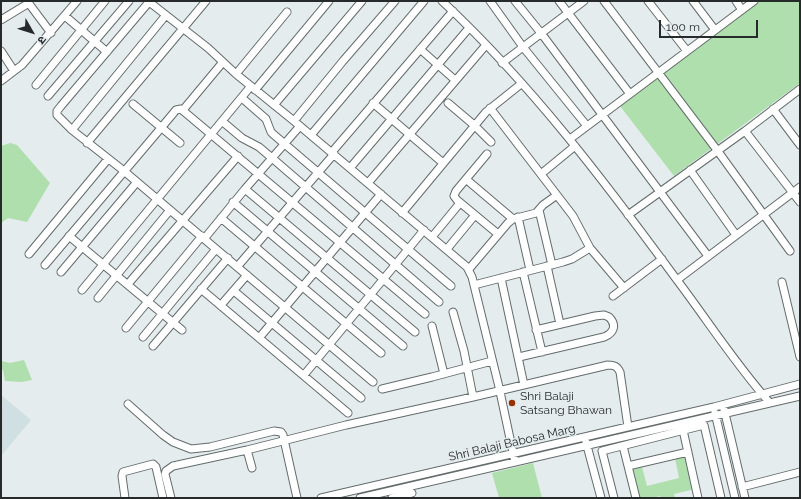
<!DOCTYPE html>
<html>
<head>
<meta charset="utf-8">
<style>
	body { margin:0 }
	#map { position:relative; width:801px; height:499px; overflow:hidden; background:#e4eced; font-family:Raleway,"Noto Sans Devanagari",sans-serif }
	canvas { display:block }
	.frame { position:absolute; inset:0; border:2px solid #272a2a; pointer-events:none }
	.north { position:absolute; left:12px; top:12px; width:40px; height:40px; -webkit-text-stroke:3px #e4eced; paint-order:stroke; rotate:129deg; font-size:11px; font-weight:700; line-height:16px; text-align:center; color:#272a2a }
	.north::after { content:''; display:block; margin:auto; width:14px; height:18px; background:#272a2a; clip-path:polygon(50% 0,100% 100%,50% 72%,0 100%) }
	.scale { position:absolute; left:659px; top:20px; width:99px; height:18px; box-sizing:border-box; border:2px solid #272a2a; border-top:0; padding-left:5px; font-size:12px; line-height:14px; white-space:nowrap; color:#272a2a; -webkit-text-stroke:3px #e4eced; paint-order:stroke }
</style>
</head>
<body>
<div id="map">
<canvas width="801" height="499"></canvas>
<div class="frame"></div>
<div class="north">उ</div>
<div class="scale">100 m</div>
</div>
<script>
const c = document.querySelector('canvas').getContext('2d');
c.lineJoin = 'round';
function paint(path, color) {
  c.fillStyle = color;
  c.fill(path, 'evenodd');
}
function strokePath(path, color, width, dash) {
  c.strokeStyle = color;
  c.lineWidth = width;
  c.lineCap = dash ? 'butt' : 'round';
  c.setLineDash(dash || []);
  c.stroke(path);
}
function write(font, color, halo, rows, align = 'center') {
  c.font = font + ' Raleway,sans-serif';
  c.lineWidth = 3;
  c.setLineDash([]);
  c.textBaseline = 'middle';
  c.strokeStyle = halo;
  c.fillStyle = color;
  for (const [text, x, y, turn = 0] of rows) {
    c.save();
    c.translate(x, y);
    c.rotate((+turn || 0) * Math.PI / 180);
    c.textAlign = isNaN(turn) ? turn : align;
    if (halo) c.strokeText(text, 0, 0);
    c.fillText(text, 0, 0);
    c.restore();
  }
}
paint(new Path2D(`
	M1,395L31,420L1,456Z`), '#cfdfe2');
paint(new Path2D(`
	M759,1H800V83L674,176L620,106Z
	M10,143L17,145L50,183L27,222L8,218L1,223V146Z
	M24,360L32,380L22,382L5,381L3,370L1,369V361L10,363Z
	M687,455L695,489L674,494L675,498H661L660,496L653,498H638L632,469L642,467L647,486L679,478L675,458Z
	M533,463L542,498H499L492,473Z`), '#afdfac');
const minor = new Path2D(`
	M27,1L51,33
	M148,1L208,48L236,74L294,121L467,267L472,277L499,387L515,462
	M442,1C531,84 605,182 677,280C708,321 736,365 770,403
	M490,1L523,47L587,126
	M515,1L541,33L708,256
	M559,1L630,94
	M604,1L717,150L790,251
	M648,1L687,51
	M693,1L715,30
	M736,1L742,10
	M149,2L61,106L57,111V115L72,130L124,171L373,382
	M65,16L107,52
	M1,20L29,3
	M420,49L455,80
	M1,51L14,71
	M502,63L584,1
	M236,74L287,12
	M1,81L22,65L77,1
	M36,85L105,1
	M255,90L329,1
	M48,96L129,1
	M242,98L266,119L271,132L273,134L451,286
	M373,103L443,163
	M448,103L474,125L491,142
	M133,104L180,143
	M274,105L362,1
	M490,108L573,216L590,248L624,288
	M773,109L800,145
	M183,110L223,62
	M294,121L343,61L395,1
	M223,122L242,138L259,147L272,158L439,302
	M72,130L166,15
	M745,131L800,202
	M311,135L424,1
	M570,139L754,1
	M87,143L206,1
	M332,152L453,11
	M487,154L456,191L454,196L457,200L498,234
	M350,168L469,28
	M690,170L736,235
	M541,174L575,146
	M467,180L513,219
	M368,183L486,45
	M245,189L415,332
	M233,202L403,346
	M539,210L552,265
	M402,213L486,112L521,84
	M628,215L745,131L800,89
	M518,217L530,270
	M221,218L381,353
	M69,236L182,330
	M432,237L460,203
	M204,239L245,189L300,126
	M447,249L475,215
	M29,254L108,159
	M45,265L161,128L176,110L181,109L425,314
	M547,266L560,324
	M237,267L334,154
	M469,269L508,223L513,219L536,213L543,205L557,195
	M61,272L137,182
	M523,272L542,352
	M501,278L524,385
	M677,280L800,187
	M782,282L800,357
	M128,284L238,156
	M474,285L563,262L572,259L590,248
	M201,289L348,413
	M82,290L251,86
	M234,291L361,398
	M613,296L662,259
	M98,298L170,210
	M221,305L247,275
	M453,312L464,351L473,397
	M432,326L444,374
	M126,328L202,236
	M143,337L216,249
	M259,338L381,194
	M153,346L228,258
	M519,357L604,337C614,333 617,325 609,317L604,315L595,316L536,330
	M304,375L424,230
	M382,389L432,377L492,361
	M128,404L163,435L173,442L191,449L210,447L274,431L281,432L283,435L297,498
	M724,409L745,498
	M715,413L735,498
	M683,430L698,498
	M586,442L601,498
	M623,446L636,498
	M247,450L252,468
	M628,466L688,452
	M742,487L800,472
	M125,498L122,476L123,472L153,464L156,467L163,498
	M171,498L165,474L166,471L173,466L247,450L346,425L473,397L608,365C614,365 617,366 620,372L628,427
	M321,498L714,407L800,384
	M360,498L800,396
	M392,498L412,493
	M614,498L602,451L704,425L721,498`);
strokePath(minor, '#646b6c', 9);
strokePath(minor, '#fff', 7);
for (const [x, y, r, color] of [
	[512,403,4,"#963100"]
]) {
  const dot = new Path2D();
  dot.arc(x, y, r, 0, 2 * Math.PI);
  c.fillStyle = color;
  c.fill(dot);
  strokePath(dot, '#e4eced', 1.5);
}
write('12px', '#272a2a', '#e4eced', [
	["Shri Balaji",520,396],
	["Satsang Bhawan",520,410]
], 'left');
write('12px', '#272a2a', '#e4eced', [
	["Shri Balaji Babosa Marg",512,443,-13]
]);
</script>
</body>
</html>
